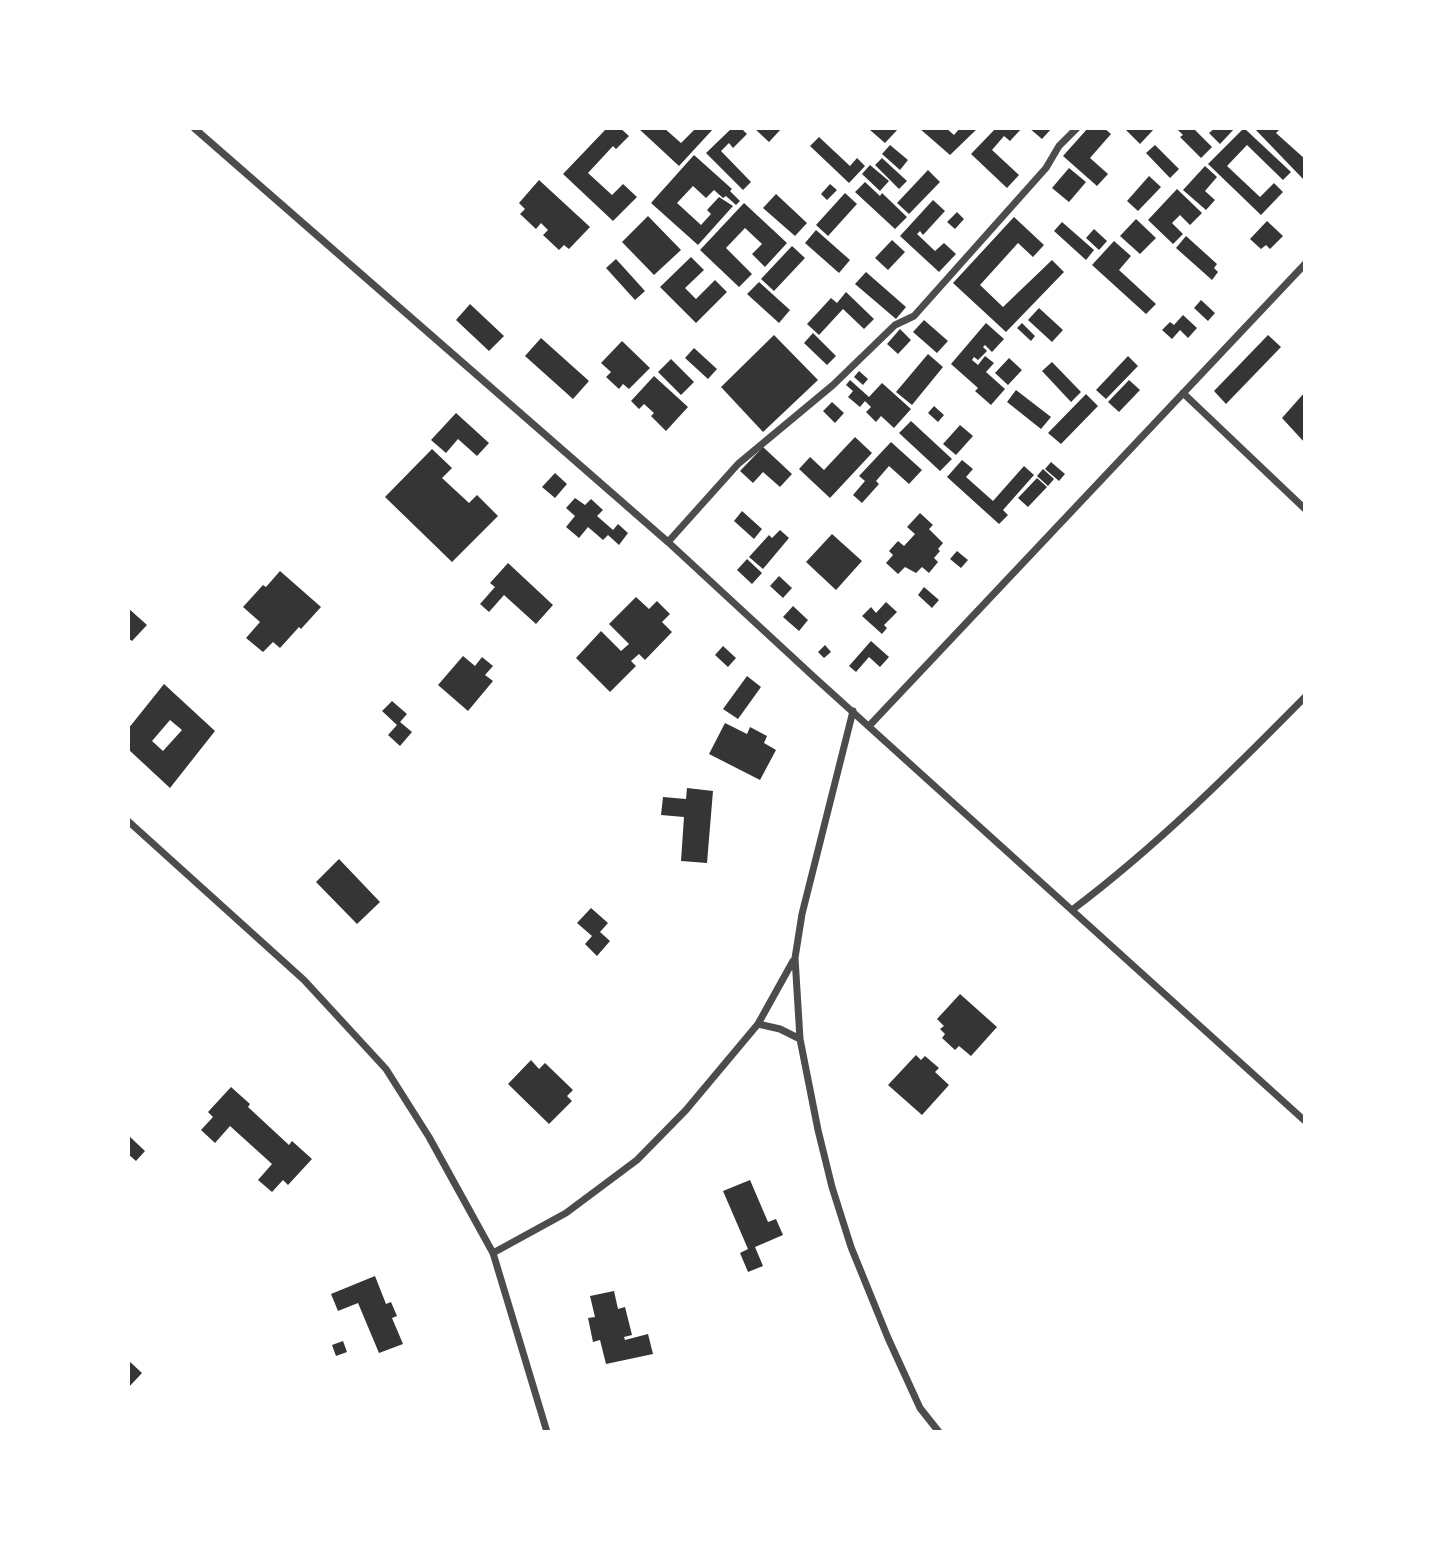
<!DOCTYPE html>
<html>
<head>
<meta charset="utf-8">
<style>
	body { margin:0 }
	#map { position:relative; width:1433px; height:1560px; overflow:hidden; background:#fff; font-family:"Alegreya Sans",sans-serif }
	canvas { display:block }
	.frame { position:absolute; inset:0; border:130px solid #fff; pointer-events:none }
</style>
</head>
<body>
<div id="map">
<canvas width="1433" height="1560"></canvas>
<div class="frame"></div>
</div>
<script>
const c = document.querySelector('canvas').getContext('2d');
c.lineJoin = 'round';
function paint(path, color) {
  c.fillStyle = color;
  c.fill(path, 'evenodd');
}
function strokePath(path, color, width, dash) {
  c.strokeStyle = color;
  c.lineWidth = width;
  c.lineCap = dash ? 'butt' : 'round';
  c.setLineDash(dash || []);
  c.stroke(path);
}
paint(new Path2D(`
	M607,128H620L629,136L616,149L613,146L588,173L612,195L623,184L637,197L613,221L563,174Z
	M638,128H664L681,143L696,128H714L679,166Z
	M732,128H741L747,134L733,148L729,143L721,151L751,182L743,190L706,153Z
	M754,128H782L769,142Z
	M872,128H899L885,143L870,130Z
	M919,128H946L954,135L960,128H978L950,155Z
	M996,128H1022L1010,141L1004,136L992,150L1019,175L1007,188L971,154Z
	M1029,128H1052L1042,139Z
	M1088,128H1104L1111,134L1090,158L1108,174L1097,186L1063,156Z
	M1124,128H1155L1140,144Z
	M1176,128H1193L1212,147L1201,158L1180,137L1183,135Z
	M1215,128H1235L1220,144L1209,133Z
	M1244,128L1291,172L1283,180L1247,145L1227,166L1260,197L1274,183L1283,192L1261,215L1208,164Z
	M1254,128H1277L1279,130L1276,133L1305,159L1304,180Z
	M819,137L850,166L857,158L865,166L849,183L810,146Z
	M890,145L908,160L900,170L882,154Z
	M1155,145L1179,169L1170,178L1146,153Z
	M694,155L732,189L730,191L740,201L736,205L726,196L723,198L714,190L706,198L693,186L677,203L701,225L711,214L707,210L719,197L733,206L698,245L651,203Z
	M882,158L907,181L899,189L875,165Z
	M870,165L889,181L880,191L862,174Z
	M1205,166L1217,177L1205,191L1215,200L1206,210L1183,190Z
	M1069,168L1086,182L1069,202L1052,188Z
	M928,170L940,182L909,214L897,203Z
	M1149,176L1161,187L1138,211L1127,201Z
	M539,180L590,227L569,249L564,245L559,250L543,235L548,230L541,223L536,229L520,214L525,209L519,203Z
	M865,182L880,196L882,193L907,217L895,229L855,192Z
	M830,184L837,190L827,200L821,194Z
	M1177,189L1202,213L1190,225L1180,215L1172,223L1183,234L1173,244L1148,220Z
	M845,193L857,204L828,236L816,225Z
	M776,194L807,223L795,236L763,208Z
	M933,200L945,211L923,235L920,231L917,234L935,251L944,243L956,254L939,272L900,236Z
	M744,203L787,243L765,267L752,254L762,244L745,228L726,248L752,274L739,287L700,250Z
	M957,212L964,219L955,229L947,222Z
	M648,216L681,250L654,275L622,242Z
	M1014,217L1044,245L1033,257L1018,243L980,285L1003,307L1052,260L1064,272L1006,332L953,283Z
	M1136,219L1156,238L1140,254L1120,236Z
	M1267,221L1283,236L1270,249L1266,245L1261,249L1250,239Z
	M1062,222L1094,250L1086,260L1054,231Z
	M1094,229L1107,241L1099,250L1086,238Z
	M816,230L850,260L839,273L805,243Z
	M1186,236L1217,264L1214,268L1218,272L1212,280L1176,248Z
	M892,240L905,252L888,270L875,258Z
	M1114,241L1131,256L1119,270L1156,304L1146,314L1092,265Z
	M792,246L805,258L774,291L761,279Z
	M691,257L704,270L685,288L696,299L715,280L727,292L696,323L660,287Z
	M616,259L645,291L635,300L606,268Z
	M866,272L906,307L896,319L855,284Z
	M759,282L790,310L779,323L747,294Z
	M846,292L874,319L864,329L843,309L819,335L807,324L831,298L837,303Z
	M1201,300L1215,313L1208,321L1194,308Z
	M470,304L504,336L489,351L456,320Z
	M1039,308L1063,330L1052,342L1028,320Z
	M1183,315L1197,328L1188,338L1180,330L1172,339L1162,330L1170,322L1174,325Z
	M924,320L948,341L937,353L913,332Z
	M986,323L1004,339L992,352L985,345L983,347L987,351L978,360L974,357L972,360L978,365L985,356L994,363L986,372L1005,389L991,405L975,391L978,388L951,364Z
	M1022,323L1035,336L1031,341L1017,328Z
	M900,329L911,340L898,354L887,344Z
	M813,333L836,356L827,365L804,343Z
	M774,335L818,380L763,432L721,387Z
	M1268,335L1281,347L1226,404L1214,391Z
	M541,338L589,381L573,399L525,356Z
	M622,341L650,368L629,389L623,384L619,389L606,377L611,372L601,363Z
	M694,348L717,369L708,379L685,358Z
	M928,354L943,367L912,405L896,392Z
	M1128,356L1138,366L1106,399L1096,390Z
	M1009,358L1022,370L1008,385L995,373Z
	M671,359L694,382L681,395L658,372Z
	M1052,362L1081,392L1071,402L1042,371Z
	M859,371L868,379L863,385L854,377Z
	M654,376L688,407L666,431L651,416L654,413L644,404L639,409L631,401Z
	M850,380L869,397L882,383L911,409L894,428L881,416L876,422L866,412L871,407L865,401L860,407L848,397L853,391L846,385Z
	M1129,380L1140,390L1119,412L1108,402Z
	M1016,390L1051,417L1041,429L1007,402Z
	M1305,392V443L1282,418Z
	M1086,394L1098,406L1061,444L1048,433Z
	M832,402L844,413L835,423L823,411Z
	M934,406L944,415L938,422L928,413Z
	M456,413L489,443L477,456L458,439L446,453L431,440Z
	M911,421L952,459L940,471L899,433Z
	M960,425L973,436L956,455L943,444Z
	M855,437L872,453L830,498L799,469L810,457L824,470Z
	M891,442L922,470L909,484L889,466L876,481L879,484L862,503L853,495L865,481L859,476Z
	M763,447L792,474L780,487L763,472L753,483L740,471Z
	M432,449L452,468L442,478L469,503L477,495L498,516L452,562L385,497Z
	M962,460L973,469L966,477L993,501L1024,466L1034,475L1003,510L1008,515L999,524L947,477Z
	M1051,462L1065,474L1059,481L1045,469Z
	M1043,469L1054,479L1048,486L1037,476Z
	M555,473L567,484L555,498L542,487Z
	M1037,478L1047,487L1028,507L1018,498Z
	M575,498L585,505L591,499L603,510L597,516L613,530L618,524L628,533L619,545L608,535L603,540L588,527L579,538L566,527L575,516L566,508Z
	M742,511L762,529L754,539L734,521Z
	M920,513L933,525L929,529L943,543L938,549L940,551L934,558L938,562L929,573L922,567L916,573L905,567L898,574L886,563L893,555L889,551L898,541L904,546L915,534L907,527Z
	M780,530L789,538L763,569L749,557L769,535L772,538Z
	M832,534L862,561L836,590L806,562Z
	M957,551L968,560L961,568L950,559Z
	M747,559L762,573L752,584L737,570Z
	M508,563L553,605L536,624L504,595L489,612L480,604L495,587L490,583Z
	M280,571L321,607L301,629L299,627L280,648L273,642L263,652L246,638L260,622L243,607L263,585L266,587Z
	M779,576L792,588L783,598L770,586Z
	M924,587L939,600L932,608L918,595Z
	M636,597L649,609L657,601L670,614L662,622L672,632L645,660L639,654L631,661L636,666L610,692L576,658L601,631L621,651L629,644L609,624Z
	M886,602L897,612L884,625L887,628L882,634L862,616L871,607L876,613Z
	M793,606L808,620L799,631L783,617Z
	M128,608L147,625L132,641L128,638Z
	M871,641L889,657L880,667L869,657L856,672L849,666Z
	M825,645L831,652L824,658L818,652Z
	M723,646L736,658L728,667L715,655Z
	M463,656L475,666L482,657L493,666L485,675L493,681L468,711L438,685Z
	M747,676L761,687L738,719L723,709Z
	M164,684L215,731L170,788L128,749V729ZM170,720L182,730L163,751L152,741Z
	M392,701L407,714L400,722L412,732L400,746L388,735L397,725L382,711Z
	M725,723L747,734L750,727L767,736L764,743L776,750L760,780L709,754Z
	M687,788L713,791L707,863L681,861L684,817L661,815L663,797L686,799Z
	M339,859L380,902L357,924L316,882Z
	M591,908L608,923L600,932L610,941L597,956L585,944L592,936L577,923Z
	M960,994L997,1027L971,1056L959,1046L955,1050L942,1038L945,1034L940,1029L944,1026L937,1019Z
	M916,1055L921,1060L925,1056L939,1068L935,1072L949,1085L922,1115L888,1085Z
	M531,1060L539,1069L545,1063L573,1090L567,1096L572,1101L549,1124L508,1084Z
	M231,1087L250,1104L248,1107L289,1145L292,1141L312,1159L288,1185L283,1180L272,1192L258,1180L272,1164L230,1126L215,1143L201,1130L213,1117L208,1112Z
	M128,1135L145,1151L136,1161L128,1154Z
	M750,1180L768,1222L776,1219L783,1235L755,1247L763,1266L748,1272L740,1253L748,1249L723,1191Z
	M375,1276L386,1304L391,1302L397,1316L392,1318L403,1344L379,1353L358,1303L338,1311L331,1294Z
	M614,1291L618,1309L625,1307L632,1335L624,1337L625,1340L648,1334L653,1354L606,1364L600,1340L593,1342L588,1318L595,1317L590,1296Z
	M343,1341L347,1352L336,1356L332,1345Z
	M128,1360L142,1373L128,1388Z`), '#353535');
strokePath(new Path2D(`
	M194,128L668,542L814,677L1305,1121
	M1183,393L1305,509
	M668,542L738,464L833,385L895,325L914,316L1046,168L1059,146L1077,128
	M853,711L802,914L795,958L800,1039L818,1130L832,1187L851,1247L888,1338L920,1408L939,1432
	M869,726L1305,264
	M128,821L304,980L386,1069L429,1137L493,1253L547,1432
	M1072,910C1157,846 1231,772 1305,697
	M758,1024L780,1029L800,1039
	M493,1253L566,1213L637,1160L686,1110L758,1024L793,961`), '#4c4c4c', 7);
</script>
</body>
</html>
